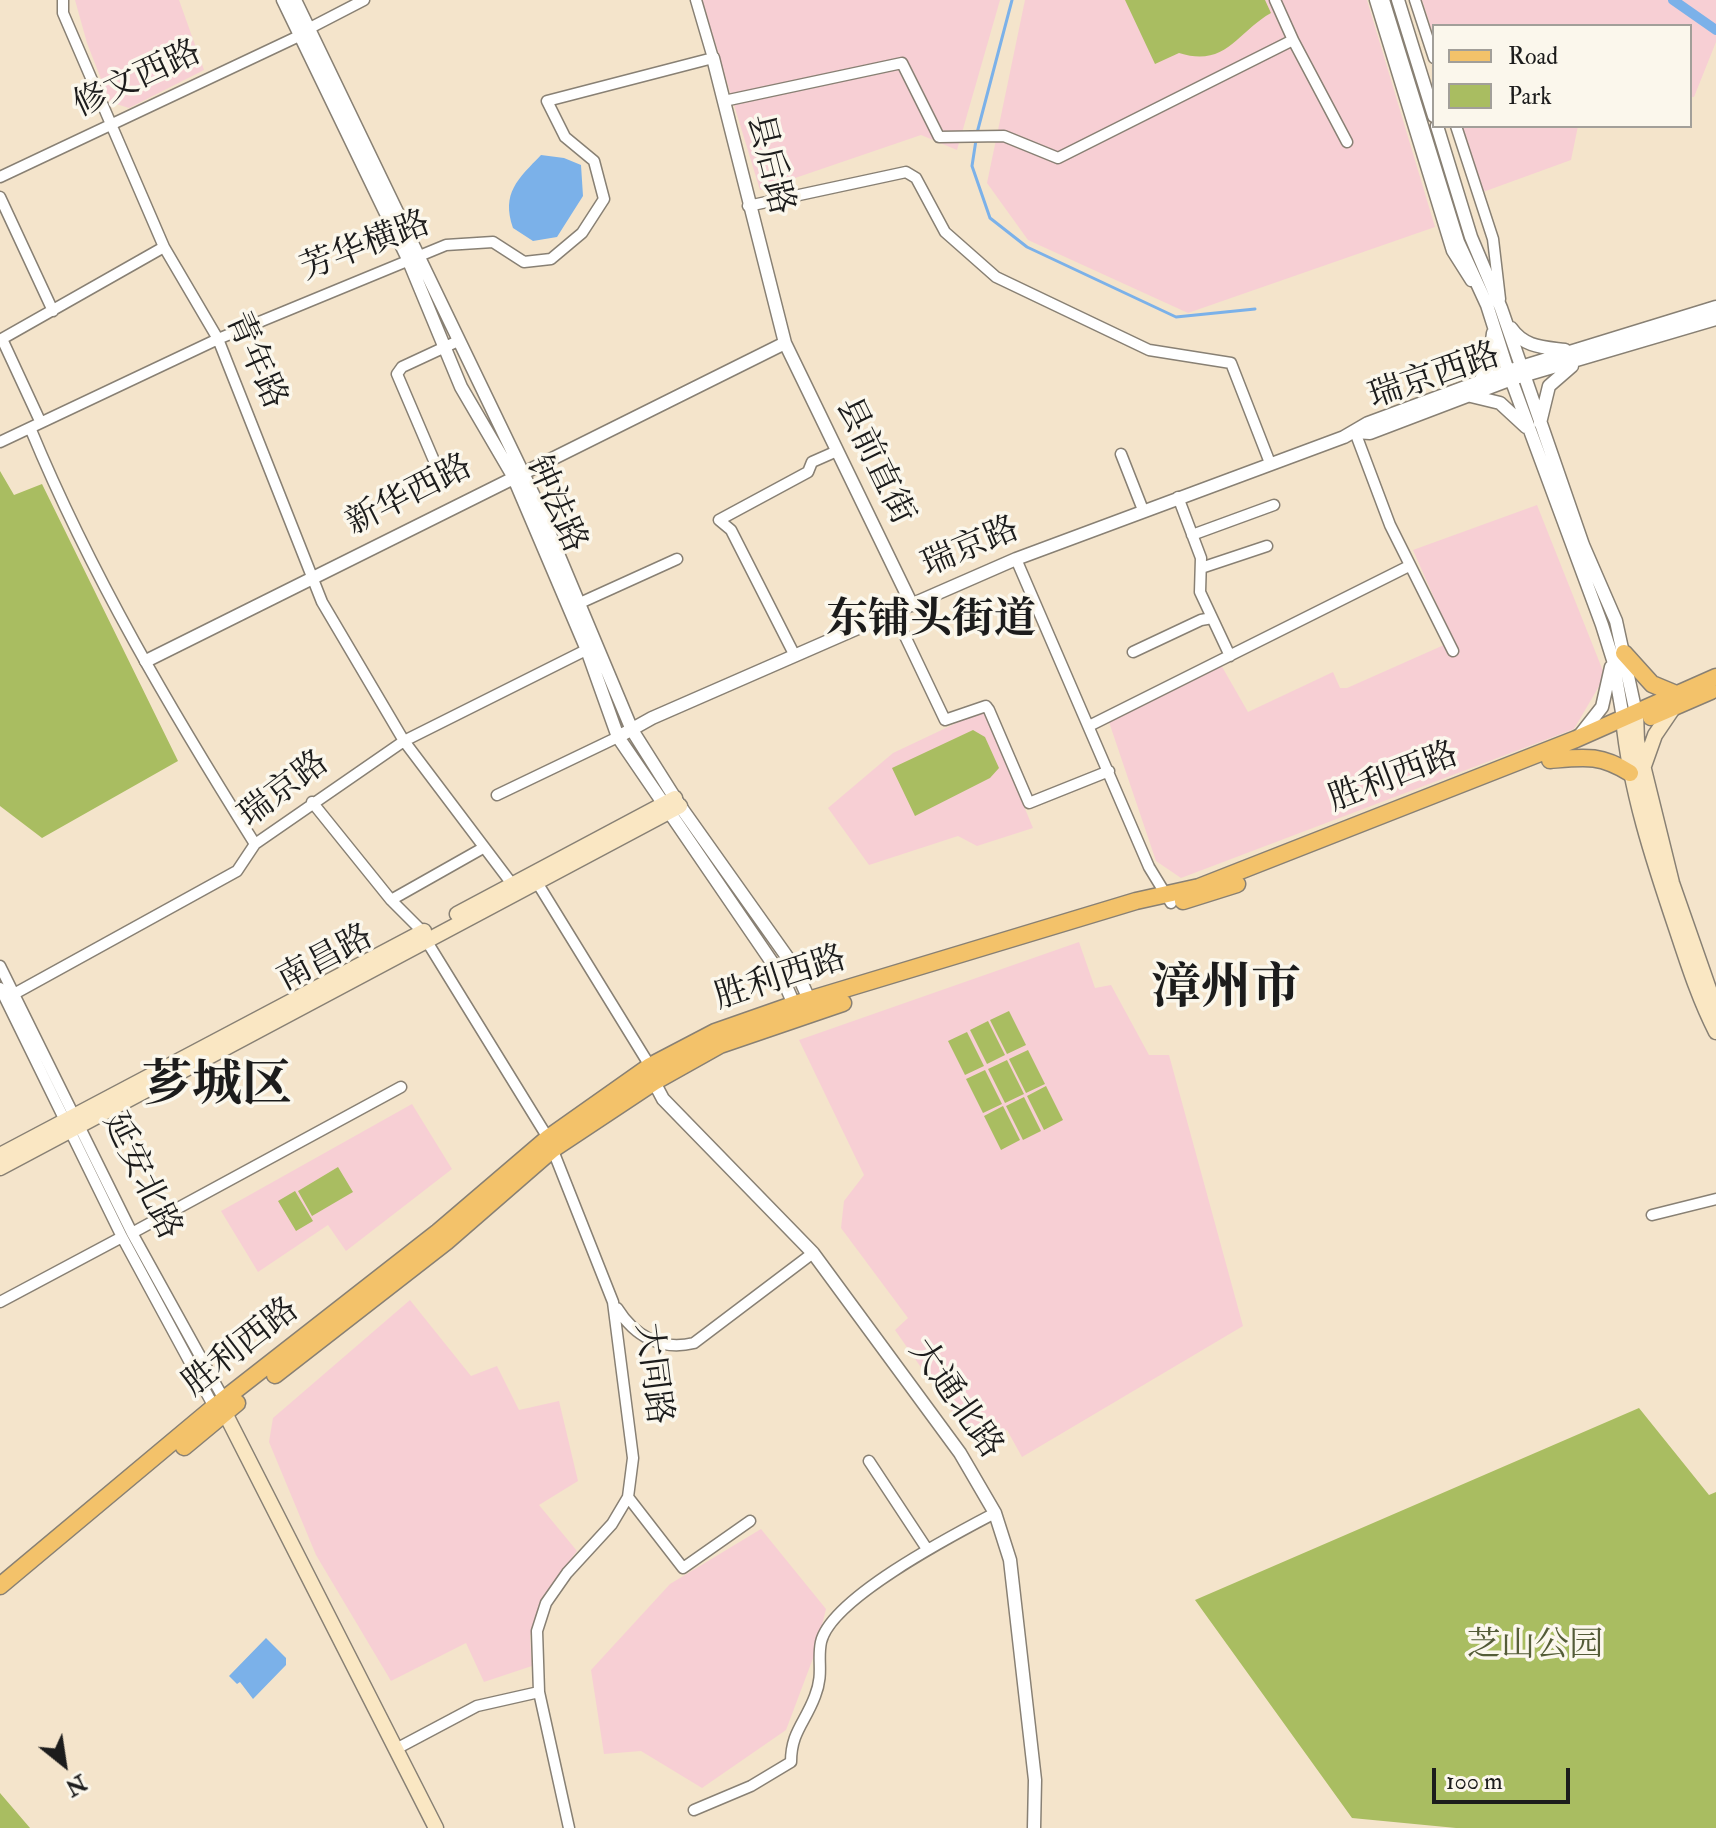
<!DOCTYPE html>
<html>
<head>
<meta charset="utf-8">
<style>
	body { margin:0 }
	#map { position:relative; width:1716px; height:1828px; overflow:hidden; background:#f4e4cb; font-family:"IM FELL Double Pica",serif }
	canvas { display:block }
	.legend { position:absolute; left:1432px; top:24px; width:260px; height:104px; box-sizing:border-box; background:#fbf7ec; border:2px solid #a29f99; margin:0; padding:10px 14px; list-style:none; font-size:24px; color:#1c1c1c }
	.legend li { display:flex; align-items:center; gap:16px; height:40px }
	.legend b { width:40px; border:2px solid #a29f99 }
	.north { position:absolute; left:24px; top:1724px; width:80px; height:80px; -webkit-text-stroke:6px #fbf7ec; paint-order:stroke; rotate:150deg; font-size:22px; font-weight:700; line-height:32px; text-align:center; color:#1c1c1c }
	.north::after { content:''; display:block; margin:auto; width:28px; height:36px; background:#1c1c1c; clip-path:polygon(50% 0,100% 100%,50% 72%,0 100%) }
	.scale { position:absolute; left:1432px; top:1768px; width:138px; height:36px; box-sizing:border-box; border:4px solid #1c1c1c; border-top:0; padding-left:10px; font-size:24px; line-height:28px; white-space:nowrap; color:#1c1c1c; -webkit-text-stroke:6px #fbf7ec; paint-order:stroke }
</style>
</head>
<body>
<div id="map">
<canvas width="1716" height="1828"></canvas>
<ul class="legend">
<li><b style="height:10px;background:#f3c26a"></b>Road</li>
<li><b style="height:22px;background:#a9bd61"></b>Park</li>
</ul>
<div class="north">N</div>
<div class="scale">100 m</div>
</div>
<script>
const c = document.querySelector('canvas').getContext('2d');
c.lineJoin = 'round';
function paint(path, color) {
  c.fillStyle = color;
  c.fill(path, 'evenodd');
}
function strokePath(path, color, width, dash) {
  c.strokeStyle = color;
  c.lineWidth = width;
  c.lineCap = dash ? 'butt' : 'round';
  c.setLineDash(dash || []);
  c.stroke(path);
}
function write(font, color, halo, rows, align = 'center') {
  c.font = font + ' "IM FELL Double Pica","Noto Serif SC",serif';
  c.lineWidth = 7;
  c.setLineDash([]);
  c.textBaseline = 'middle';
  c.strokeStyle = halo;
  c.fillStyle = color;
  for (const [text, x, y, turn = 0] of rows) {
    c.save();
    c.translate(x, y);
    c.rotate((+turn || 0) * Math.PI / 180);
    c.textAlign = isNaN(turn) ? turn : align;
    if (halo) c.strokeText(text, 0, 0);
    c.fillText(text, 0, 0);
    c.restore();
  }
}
paint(new Path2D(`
	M75,0H179L204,70L129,108L110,102L87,43Z
	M702,0H1000L957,150L921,135L760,190Z
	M1025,0H1367L1435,227L1188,313L1028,240L987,183Z
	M1422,0H1716V42L1694,97H1690V26H1434V37Z
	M1462,126H1578L1571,160L1483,192Z
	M1537,505L1605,676L1574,729L1181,878L1156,861L1109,722L1221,665L1248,712L1333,672L1340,688H1347L1453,641L1413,550Z
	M984,710L1033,828L977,846L958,836L869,865L828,808L893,753Z
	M1079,942L1095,988L1111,985L1149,1055H1169L1243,1326L1022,1457L1007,1430L977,1448L895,1330L908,1318L841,1228L844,1201L864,1175L799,1040Z
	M412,1104L452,1169L346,1251L328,1225L258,1272L221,1211Z
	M410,1300L471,1376L497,1366L519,1410L559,1401L578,1481L539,1505L577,1551L541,1600L530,1636L532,1666L484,1682L466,1643L391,1681L316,1555L269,1442L273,1418Z
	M761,1529L826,1609L815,1653L786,1730L702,1788L641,1751L604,1754L591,1670L670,1584Z`), '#f7cfd4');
paint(new Path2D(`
	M1125,0H1265L1271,13C1237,32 1226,68 1179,53L1155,64Z
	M0,471L14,495L42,484L178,761L42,838L0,806Z
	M973,730L985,737L999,768L990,778L915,816L892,768Z
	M1009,1011L1026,1045L1007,1054L990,1020Z
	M988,1021L1005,1055L987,1064L970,1030Z
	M967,1032L984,1066L965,1075L948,1041Z
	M1028,1050L1045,1084L1026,1093L1009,1059Z
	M1007,1060L1024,1094L1005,1103L988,1069Z
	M985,1070L1002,1104L983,1113L966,1079Z
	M1046,1086L1063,1120L1044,1130L1027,1096Z
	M1024,1097L1041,1131L1023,1140L1006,1106Z
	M1003,1106L1020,1140L1001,1150L984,1116Z
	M338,1167L353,1192L312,1216L298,1191Z
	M295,1191L313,1221L296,1231L278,1201Z
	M1639,1408L1709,1495L1716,1492V1828H1456L1352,1818L1195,1600Z
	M0,1793L30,1828H0Z`), '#a9bd61');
paint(new Path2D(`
	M541,155L564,158L581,165L583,196L557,237L533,241L513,228C501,193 518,179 541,155Z
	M266,1638L286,1658V1665L253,1699L240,1682L237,1684L229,1676Z`), '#7bb1e9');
strokePath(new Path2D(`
	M977,133L1012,0
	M976,140L972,166L990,218L1027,247L1176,317L1255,309`), '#7bb1e9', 3);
strokePath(new Path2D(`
	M1673,0L1716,30`), '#7bb1e9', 10);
const minor = new Path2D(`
	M63,0V13L164,247L218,339L322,602L404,741L512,884
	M1375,0L1452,251L1471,281
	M1415,0L1434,58
	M308,29L364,0
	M1293,40L1347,142
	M724,101L902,63L939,137L1004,136L1058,158L1293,40L1275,0
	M1456,126L1493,239L1500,299
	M0,177L299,36
	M0,197L53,311
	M748,206L906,172L916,178L945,232L996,277L1149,350L1231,363L1270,463
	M2,339L40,421
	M0,340L164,247
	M31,430C91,575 172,712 255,844
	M1355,432L1390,525L1453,651
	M0,442L218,339L446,245L493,242L524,262L551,259L582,233L604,199L594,161L565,137L547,101L713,58L696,0
	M1121,454L1143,510
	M441,477L397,374L402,367L458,341
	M1178,497L1201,558L1200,592L1230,656
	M1192,535L1274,505
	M1016,559L1149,867L1171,903
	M1201,568L1267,546
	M580,603L677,559
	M894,613L945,720L986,706L989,710L1029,803L1109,771
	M1133,652L1201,620L1212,618
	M795,656L731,530L719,520L808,472L812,462L837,451
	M1089,726L1409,566
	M497,795L618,737
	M312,802L391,900L422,931
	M538,884L650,1066
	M391,900L483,848
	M426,940L548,1138L613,1302L633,1458L628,1497L612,1524L567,1573L546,1603L537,1631L539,1692L569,1828
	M0,966L132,1233L226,1403
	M0,988L122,1237L214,1407
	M14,994L237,871L255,844L404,741L592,647
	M1652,1215L1716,1199
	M132,1233L401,1087
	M0,1302L122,1237
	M617,1308C635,1337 662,1351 694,1343L813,1253
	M869,1461L927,1549
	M628,1497L683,1568L750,1521
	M396,1749L477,1706L539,1692
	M694,1810L751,1786L791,1762C791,1732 805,1723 815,1696C824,1673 817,1661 821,1642C831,1598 955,1534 995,1513`);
const tertiary = new Path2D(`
	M283,0L408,259L461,387L513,476L587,650L618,737L782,977L796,1009
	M295,0L533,494L632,730L680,806L795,968L812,1006
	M1383,0L1458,242L1487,305L1508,371L1602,625L1613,660L1623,718
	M1398,0L1434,116
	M713,58L785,343L912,605
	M1437,126L1471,237L1501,308L1583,545L1616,621L1636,713
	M1511,328C1524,347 1542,347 1565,350
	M1480,381L1489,365L1493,333
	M1471,396L1500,403L1526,427
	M1540,423L1549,386L1572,366
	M1355,432L1370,433L1512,379L1716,319
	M146,661L785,343
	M1580,735L1602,707L1611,667
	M618,737L652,718L1016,559L1344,437L1368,423L1508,371L1716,307
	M654,1082L663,1099L813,1253L960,1453L995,1513L1010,1560L1035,1780L1034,1828`);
const secondary = new Path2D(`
	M1636,713L1637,741L1672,883L1716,1009
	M1623,718C1630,790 1653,860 1676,928C1688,964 1699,999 1716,1032
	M1644,766L1655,735L1674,707
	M457,914L675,798
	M0,1155L424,931
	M0,1168L680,806
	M217,1408L225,1413L436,1828`);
const primary = new Path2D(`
	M1624,653L1652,684L1676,694
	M1651,717L1711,691
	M1550,760C1584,757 1600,754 1630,773
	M1183,901L1237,884
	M275,1375L446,1242L553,1149L654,1082L720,1045L843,1003
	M184,1447L237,1403
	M0,1586L214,1407L438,1232L548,1138L650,1066L715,1032L795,1004L1136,901L1199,887L1576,739L1716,677`);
strokePath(minor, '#888074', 13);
strokePath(tertiary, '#888074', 15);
strokePath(secondary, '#888074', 17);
strokePath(primary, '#888074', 19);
strokePath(minor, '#fff', 10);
strokePath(tertiary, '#fff', 12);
strokePath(secondary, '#fae7c3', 14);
strokePath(primary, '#f3c26a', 16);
write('34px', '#1c1c1c', '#fbf7ec', [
	["修文西路",138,81,-25],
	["县后路",768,165,76],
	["芳华横路",366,248,-21],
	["青年路",254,361,66],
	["瑞京西路",1435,378,-19],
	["县前直街",873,462,64],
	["新华西路",410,497,-27],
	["钟法路",554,505,66],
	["瑞京路",971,549,-23],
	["胜利西路",1394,779,-21],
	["瑞京路",285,791,-37],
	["南昌路",326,960,-28],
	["胜利西路",781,980,-18],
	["延安北路",140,1177,64],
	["胜利西路",242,1349,-38],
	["大同路",651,1374,83],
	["大通北路",954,1400,55]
]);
write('34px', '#545c38', '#fbf7ec', [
	["芝山公园",1535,1648]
]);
write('bold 42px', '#1c1c1c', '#fbf7ec', [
	["东铺头街道",931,623]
]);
write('bold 50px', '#1c1c1c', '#fbf7ec', [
	["漳州市",1226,992],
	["芗城区",217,1089]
]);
</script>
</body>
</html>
